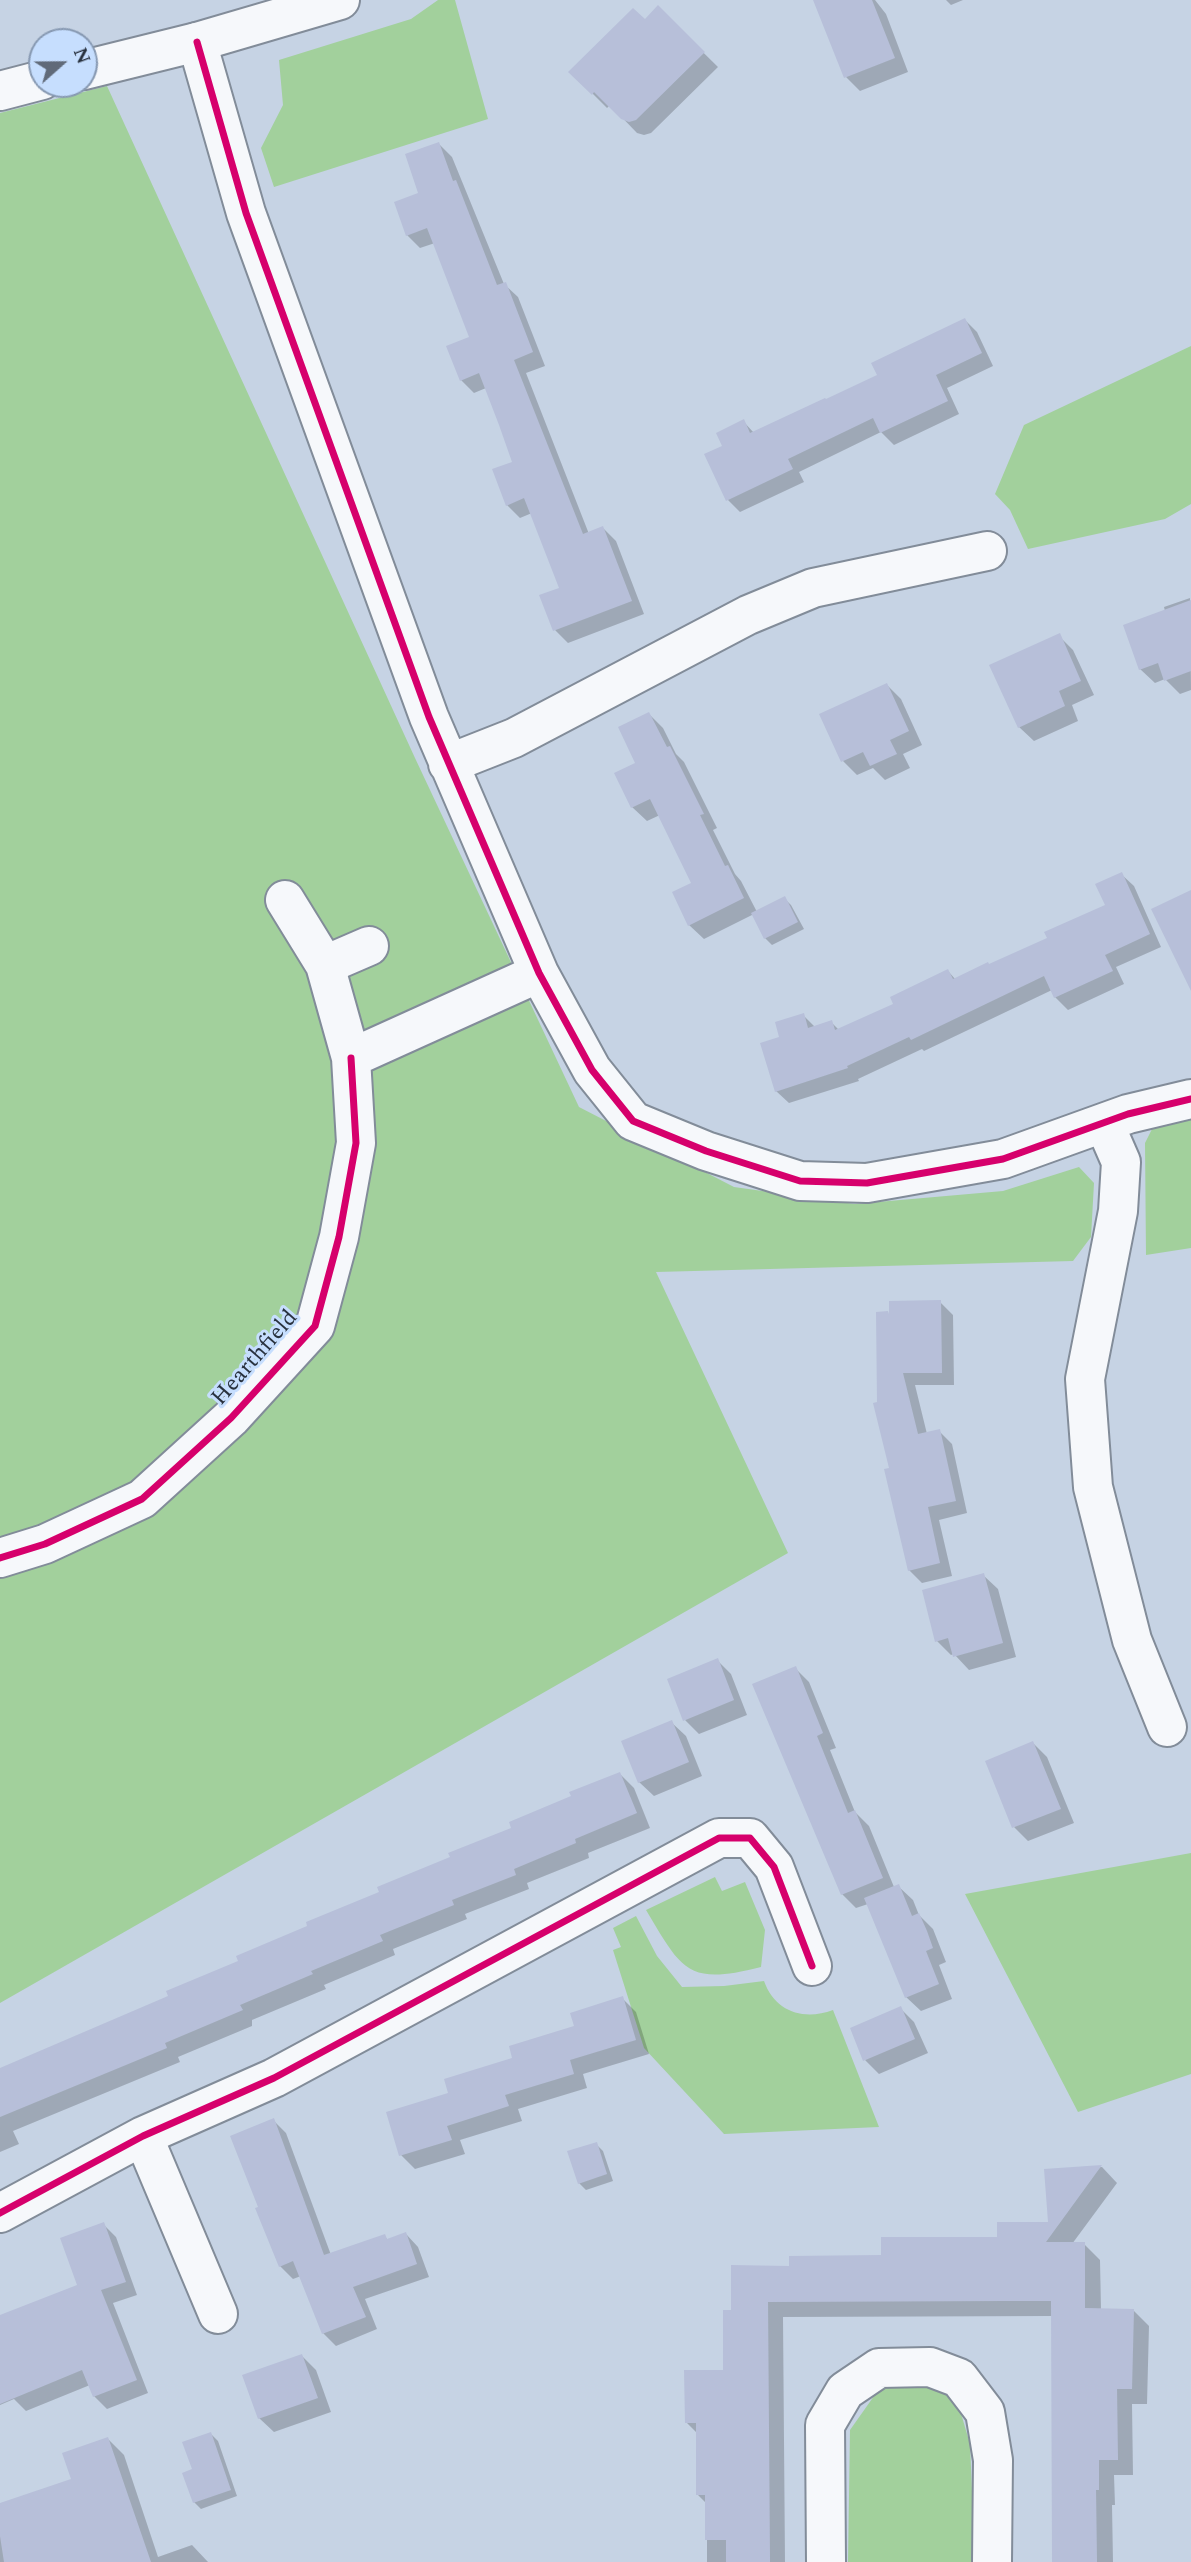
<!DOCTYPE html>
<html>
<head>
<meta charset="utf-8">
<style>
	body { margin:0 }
	#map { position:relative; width:1191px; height:2562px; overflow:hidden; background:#c6d3e4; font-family:Spectral,serif }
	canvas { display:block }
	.north { position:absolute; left:28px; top:28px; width:70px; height:70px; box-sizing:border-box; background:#c6defe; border:2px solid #8799b2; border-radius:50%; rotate:69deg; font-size:19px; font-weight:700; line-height:28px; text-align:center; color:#29323f }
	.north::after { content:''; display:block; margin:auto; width:24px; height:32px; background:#606a79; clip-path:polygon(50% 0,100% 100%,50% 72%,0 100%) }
</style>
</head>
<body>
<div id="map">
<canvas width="1191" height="2562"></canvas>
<div class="north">N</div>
</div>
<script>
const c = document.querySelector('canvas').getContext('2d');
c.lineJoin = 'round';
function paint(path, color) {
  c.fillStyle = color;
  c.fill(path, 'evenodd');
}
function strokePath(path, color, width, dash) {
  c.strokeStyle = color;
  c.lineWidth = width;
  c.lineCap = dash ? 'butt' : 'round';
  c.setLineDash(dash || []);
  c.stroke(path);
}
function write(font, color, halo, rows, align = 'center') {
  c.font = font + ' Spectral,serif';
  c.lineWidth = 6;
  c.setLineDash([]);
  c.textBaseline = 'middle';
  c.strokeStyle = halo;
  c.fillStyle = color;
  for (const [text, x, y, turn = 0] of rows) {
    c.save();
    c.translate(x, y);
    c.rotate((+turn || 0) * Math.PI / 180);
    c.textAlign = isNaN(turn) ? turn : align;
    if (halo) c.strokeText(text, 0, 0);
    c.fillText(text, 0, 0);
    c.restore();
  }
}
paint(new Path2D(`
	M438,0H455L488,119L274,187L261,148L283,105L279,60L411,19Z
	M107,86L415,758L579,1107L734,1187L855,1204L1003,1191L1079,1167L1094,1183L1091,1237L1073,1261L656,1272L788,1553L0,2003V113Z
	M1191,346V504L1165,519L1028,549L1010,510L995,494L1024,425Z
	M1191,1119V1248L1146,1255L1145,1143L1152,1129Z
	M1191,1853V2074L1078,2112L965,1894Z
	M715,1877L722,1891L745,1882L765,1930L761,1967C687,1986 682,1970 646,1910Z
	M636,1916L657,1956L682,1987L724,1986L764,1981C775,2012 804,2021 833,2010L879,2127L724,2134L644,2048L613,1950L621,1947L613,1928Z
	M923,2382L957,2400L970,2444L975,2562H848L850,2430L879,2389Z`), '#a2d09c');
paint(new Path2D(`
	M815,0H875L886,14L908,72L860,91L846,77Z
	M946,0H963L951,5Z
	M658,8L718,67L651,133L644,135L637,133L610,105L607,108L571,72L645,21Z
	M439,144L452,157L504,284L518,297L545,366L526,373L589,534L603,528L616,541L644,614L568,643L555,630L561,589L532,513L520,518L507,505L514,463L486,388L474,393L461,380L471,338L435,243L420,248L407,235Z
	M965,320L977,332L993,366L947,388L959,414L894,445L881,432L799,472L804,482L740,512L728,500L725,447L743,421L754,433L826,401L879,376Z
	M1190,598L1191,690L1180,694L1165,679L1155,683L1140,669L1165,611L1164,607Z
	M1059,636L1073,650L1094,695L1072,705L1078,721L1034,741L1019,727Z
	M887,685L901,699L922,745L903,754L910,768L885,780L873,768L857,775L843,761L822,715Z
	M649,714L663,728L676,754L684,762L717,828L713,830L735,874L741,881L757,912L784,898L791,905L804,929L772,945L765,938L754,914L704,939L689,925L693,884L660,815L647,821L632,807L637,764Z
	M1121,874L1134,886L1161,947L1116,967L1124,984L1068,1010L1055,997L1052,990L924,1051L922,1049L858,1079L859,1081L789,1103L776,1091L782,1038L803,1015L815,1027L831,1022L839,1030L895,1005L948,971L956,980L1049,938L1108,906Z
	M940,1302L953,1315L954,1385H915L927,1434L939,1431L952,1444L967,1513L939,1520L952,1576L922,1583L909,1570L879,1404L890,1316Z
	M983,1575L998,1589L1016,1657L969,1670L954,1654L951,1655L937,1641Z
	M717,1660L731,1674L747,1715L699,1734L685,1720Z
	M795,1668L809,1682L836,1748L830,1750L855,1812L869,1826L894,1887L898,1886L913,1900L919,1915L933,1929L946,1962L939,1965L952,1999L921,2011L906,1997L868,1904L856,1908L842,1894Z
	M671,1722L686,1736L702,1776L654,1796L639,1782Z
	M1033,1743L1047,1757L1074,1823L1028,1841L1014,1827Z
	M620,1774L634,1788L650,1828L588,1853L589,1858L527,1883L529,1889L465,1914L467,1919L393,1949L395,1955L324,1985L326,1989L252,2020V2026L178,2057L180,2062L13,2131L19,2144L0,2152V2081L309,1927L513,1829Z
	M622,1998L636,2012L649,2054L583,2074L587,2088L518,2109L522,2121L460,2140L465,2154L415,2169L401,2155L450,2094L577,2027Z
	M900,2008L914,2022L928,2053L879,2074L865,2060Z
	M273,2120L286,2133L331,2255L384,2236L388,2240L406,2234L418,2247L429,2277L365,2299L377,2329L336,2346L323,2333L301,2276L293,2279L280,2266L260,2208Z
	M596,2144L603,2151L613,2181L586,2190L579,2183Z
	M1102,2167L1117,2183L1072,2244H1084L1100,2260L1101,2310H1133L1149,2326L1147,2404H1132L1133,2475H1114L1115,2505H1112L1113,2562H1054L1053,2316L783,2317L785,2562H707V2504L698,2495V2434L687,2423L725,2371L733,2311L790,2267L883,2257L999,2239L1050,2224L1046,2171Z
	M103,2224L116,2237L137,2295L113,2303L148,2393L107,2409L94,2396L90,2385L26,2411L14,2399L0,2405V2317L79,2286Z
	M302,2356L316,2370L331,2412L274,2432L259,2418Z
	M211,2434L218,2441L237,2496L201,2509L194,2502V2470Z
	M108,2439L124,2455L158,2557L192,2545L208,2562H0V2505L73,2481Z`), '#0003');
paint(new Path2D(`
	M813,0H872L895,58L844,78Z
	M658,5L705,52L636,120L629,122L621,119L594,92L592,95L568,72L633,8L645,19Z
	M439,142L453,181L456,180L497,285L506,282L533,352L514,360L583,534L603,526L632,601L553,631L539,595L559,588L524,498L506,506L492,469L512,462L499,425L479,373L460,381L446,346L469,337L427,228L406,236L394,202L418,193L405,154Z
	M965,318L982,353L936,375L948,401L880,433L873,418L788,459L793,469L726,501L704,454L722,446L716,433L744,419L750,433L825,398L826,399L877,375L871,363Z
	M1191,600V671L1164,681L1158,663L1139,670L1123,625Z
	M1060,633L1081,681L1059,691L1065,706L1018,728L989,665Z
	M887,683L909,731L890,740L897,754L870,766L863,752L841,762L819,714Z
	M649,712L667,747L670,746L704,814L700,815L725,866L728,865L744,898L688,926L672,892L691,883L650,799L631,808L614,773L635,763L618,727Z
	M1122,872L1150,934L1105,955L1113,971L1054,998L1044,976L911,1040L909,1037L847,1066L848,1068L775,1092L760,1043L779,1037L775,1022L804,1013L808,1028L832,1020L835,1030L893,1004L890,997L948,969L953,979L988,962L989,964L1047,938L1044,932L1105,905L1095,884Z
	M1191,890V991L1151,909Z
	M785,896L798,922L764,939L751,913Z
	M941,1300L942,1373H903L918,1434L940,1429L956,1501L928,1507L940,1563L908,1571L884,1469L889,1468L873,1403L877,1402L876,1312L888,1311L889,1314V1301Z
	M984,1573L1003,1643L953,1657L948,1638L935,1642L922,1590Z
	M718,1658L734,1700L683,1721L667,1679Z
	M796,1666L823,1733L817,1736L848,1813L855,1810L883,1878L841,1895L752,1684Z
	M672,1720L689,1762L638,1783L621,1741Z
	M1033,1741L1061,1809L1012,1828L985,1761Z
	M620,1772L637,1813L575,1839L576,1843L514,1869L516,1875L452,1900L454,1905L380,1935L383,1941L311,1971L313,1974L240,2005L243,2010L165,2043L167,2048L0,2117V2068L168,1996L166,1991L238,1961L236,1956L307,1926L306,1922L379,1892L377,1887L450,1857L448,1853L511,1828L509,1822L571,1796L569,1792Z
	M899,1884L912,1916L919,1913L927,1931L933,1948L926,1951L939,1984L905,1998L864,1898Z
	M623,1996L636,2040L570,2060L574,2074L505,2095L509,2106L447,2126L452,2140L399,2156L386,2112L448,2093L444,2079L512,2058L509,2046L574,2026L570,2013Z
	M901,2006L915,2039L863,2061L850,2028Z
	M274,2118L324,2255L385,2234L387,2239L406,2232L417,2264L353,2287L366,2317L322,2334L293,2261L279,2267L255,2208L258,2207L230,2136Z
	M597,2142L607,2174L578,2184L567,2151Z
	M1102,2165L1046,2242H1085V2308L1134,2309L1132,2389H1117L1118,2460H1099V2490H1096L1097,2562H1052L1051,2301H998L768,2302L770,2562H726V2540H705V2495H696V2423H685L684,2370H723V2310H731V2265L789,2266V2256L881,2255V2237H997V2222H1048L1044,2169Z
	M104,2222L126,2282L101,2290L137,2380L93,2397L82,2370L0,2404V2315L77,2285L60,2238Z
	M302,2354L318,2398L258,2419L242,2375Z
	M211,2432L231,2490L193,2503L182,2473L192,2469L182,2442Z
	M108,2437L151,2562H4L0,2536V2503L71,2479L62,2453Z`), '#b7bfd9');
const street = new Path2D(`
	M197,42L246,213L429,717L539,973L592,1070L633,1121L706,1151L800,1181L867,1183L1003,1159L1128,1114L1191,1099
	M448,764L514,738L748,615L813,588L987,551
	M285,900L325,965L351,1058L539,973
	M325,965L369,946
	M1104,1123L1121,1162L1118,1211L1085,1379L1093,1487L1132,1640L1167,1727
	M0,1558L45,1544L142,1499L231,1418L315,1326L339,1237L356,1143L351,1058
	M143,2136L218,2314
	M0,2213L143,2136L274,2078L719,1838H750L774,1867L812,1966
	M826,2562L825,2425L845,2391L879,2368L930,2367L959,2378L985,2412L993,2460L992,2562`);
const secondary = new Path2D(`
	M84,70L197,42L340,0
	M0,91L42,80`);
strokePath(street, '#828c99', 42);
strokePath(secondary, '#828c99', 42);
strokePath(street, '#f6f8fb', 38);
strokePath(secondary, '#f6f8fb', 38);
strokePath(new Path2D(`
	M197,42L246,213L429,717L539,973L592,1070L633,1121L706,1151L800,1181L867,1183L1003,1159L1128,1114L1191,1099
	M0,1558L45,1544L142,1499L231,1418L315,1326L339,1237L356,1143L351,1058
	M0,2213L143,2136L274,2078L719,1838H750L774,1867L812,1966`), '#d6006c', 7);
write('23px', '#29323f', '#c6defe', [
	["Hearthfield",256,1359,-49]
]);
</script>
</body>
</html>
